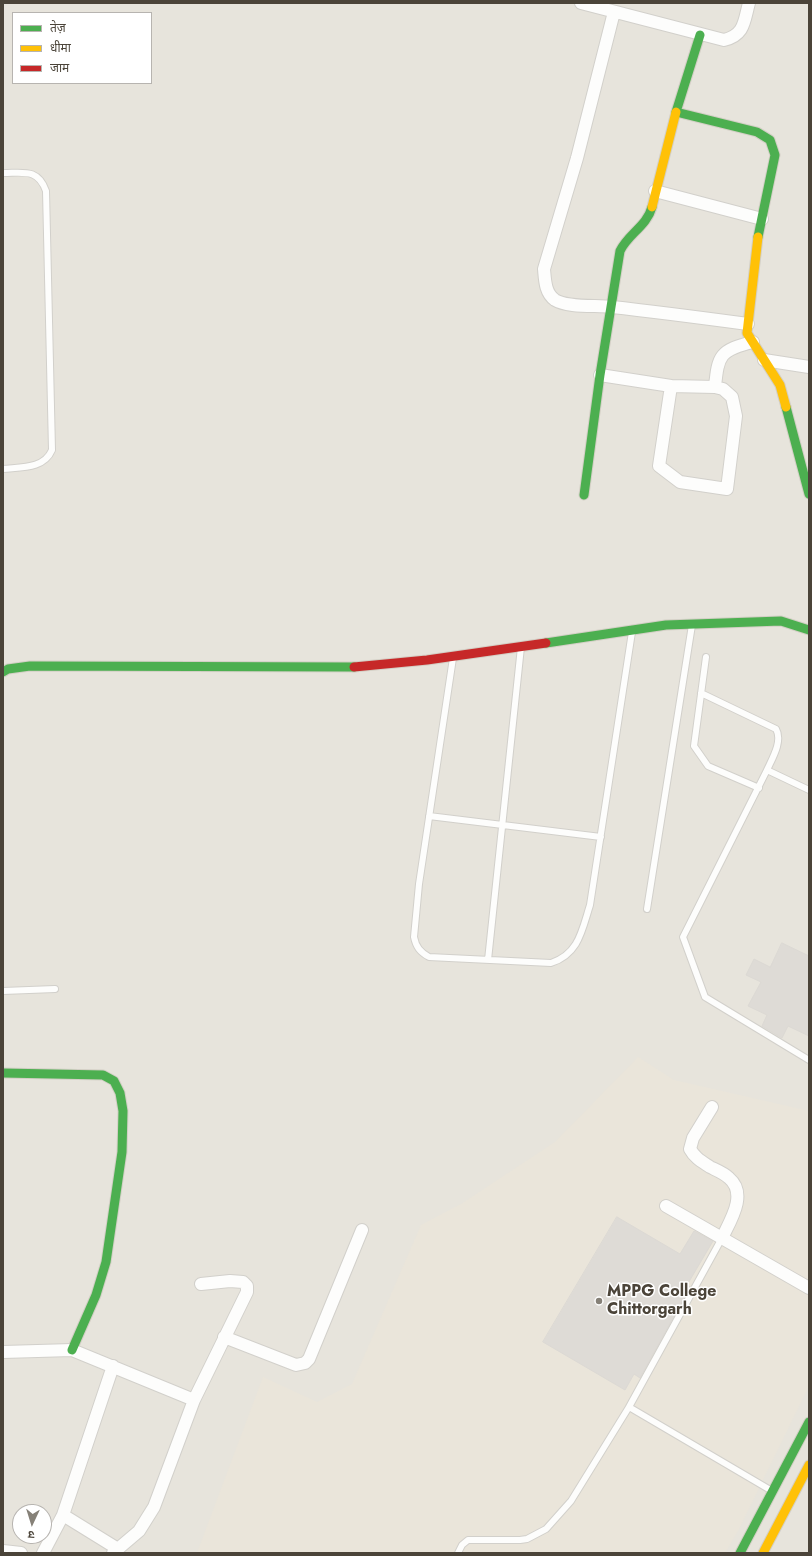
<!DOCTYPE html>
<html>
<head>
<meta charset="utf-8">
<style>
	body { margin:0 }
	#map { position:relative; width:812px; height:1556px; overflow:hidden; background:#f4f2ee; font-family:Jost,"Noto Sans Devanagari",sans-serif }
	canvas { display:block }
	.frame { position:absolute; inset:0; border:4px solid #4b4439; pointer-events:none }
	.legend { position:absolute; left:12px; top:12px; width:140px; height:72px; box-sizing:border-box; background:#fff; border:1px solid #b7b4b0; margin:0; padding:5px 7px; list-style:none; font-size:12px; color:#4b4439 }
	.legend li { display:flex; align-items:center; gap:8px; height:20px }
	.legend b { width:20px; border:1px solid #b7b4b0 }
	.north { position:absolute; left:12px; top:1504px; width:40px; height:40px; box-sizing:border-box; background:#fff; border:1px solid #b7b4b0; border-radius:50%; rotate:184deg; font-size:11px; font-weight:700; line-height:16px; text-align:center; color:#4b4439 }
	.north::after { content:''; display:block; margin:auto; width:14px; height:18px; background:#868178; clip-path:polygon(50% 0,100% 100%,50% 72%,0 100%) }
</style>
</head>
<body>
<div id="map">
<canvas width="812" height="1556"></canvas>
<div class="frame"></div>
<ul class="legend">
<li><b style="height:5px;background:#4caf50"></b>तेज़</li>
<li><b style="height:5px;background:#ffc107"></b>धीमा</li>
<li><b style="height:5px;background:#c62828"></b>जाम</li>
</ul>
<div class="north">उ</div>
</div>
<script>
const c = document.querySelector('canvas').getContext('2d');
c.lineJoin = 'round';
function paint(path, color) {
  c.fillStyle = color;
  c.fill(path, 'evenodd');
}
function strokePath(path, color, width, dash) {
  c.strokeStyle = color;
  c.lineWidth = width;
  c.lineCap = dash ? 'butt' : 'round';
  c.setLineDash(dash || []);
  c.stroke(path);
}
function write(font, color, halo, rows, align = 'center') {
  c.font = font + ' Jost,sans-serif';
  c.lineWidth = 3;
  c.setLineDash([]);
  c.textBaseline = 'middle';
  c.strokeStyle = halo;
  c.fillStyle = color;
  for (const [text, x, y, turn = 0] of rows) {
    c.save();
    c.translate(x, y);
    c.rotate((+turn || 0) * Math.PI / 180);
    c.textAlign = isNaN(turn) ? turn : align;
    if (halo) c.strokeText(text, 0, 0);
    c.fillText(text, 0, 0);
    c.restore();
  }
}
paint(new Path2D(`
	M3,3H809V1553H3ZM13,13H151V83H13ZM20,1512H44V1536H20Z`), '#e7e4dc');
paint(new Path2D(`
	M638,1057L674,1080L809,1111V1386L738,1531L725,1553H197L263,1377L317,1402L352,1384L421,1225L461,1204L555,1142Z`), '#eae5da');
const building = new Path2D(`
	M782,943L809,956V1036L788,1026L782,1038L762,1026L767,1015L748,1006L761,982L746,975L754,959L770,967Z
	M617,1217L680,1254L694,1231L713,1241L687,1285L690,1287L640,1378L634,1374L625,1390L543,1342Z`);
paint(building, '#dedbd6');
strokePath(building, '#dcd9d4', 1);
const lane = new Path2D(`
	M3,173C23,173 38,168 46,191L52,450C44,469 21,467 3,469
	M706,657L694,746L708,766L759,788
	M453,658L419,884L414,937C416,947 420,952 429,957L551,963C579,954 582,930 590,905L632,632
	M701,693L776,729C783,741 772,759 767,770
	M809,790L767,770L683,937L705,997L809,1060
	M429,816L601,837
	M647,909L692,625
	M488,960L521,647
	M3,991L55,989
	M629,1407L722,1238
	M458,1553L462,1545L468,1540H520L527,1539L546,1529L571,1501L629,1407L772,1491`);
const street = new Path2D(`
	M581,3L724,40C745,35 744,21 749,3
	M614,12L577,158L544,269C545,280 545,293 555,300C568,308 597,305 612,307C658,312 703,318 748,324
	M655,191L762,219
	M764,360L809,367
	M600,375L671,386L659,466L680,482L727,489L736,416L732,397L723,389L715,387L671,386
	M715,387C718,355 720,350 753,342
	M712,1107L693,1138L690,1149C695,1158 701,1161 710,1167C716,1170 724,1173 729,1178C748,1194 730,1221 722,1238
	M666,1206L809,1288
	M224,1337L296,1365L305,1363L309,1359L362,1230
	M3,1352L72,1350L194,1400L154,1507L139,1531L113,1553
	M113,1366L63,1515L118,1549
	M194,1400L247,1292V1286L243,1282L230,1281L201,1284
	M3,1551L21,1553
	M43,1553L63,1515`);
const fast = new Path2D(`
	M700,35L676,112L757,132L770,140L775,155L758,237
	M786,407L809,494
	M584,495L600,375L620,251C628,234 647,226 652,207
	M546,643L666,625L781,621L809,630
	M3,672L8,669L30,666L354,667
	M3,1073L103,1075L114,1081L120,1093L123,1111L122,1152L106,1262L96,1295L72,1350
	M740,1553L809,1422`);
const slow = new Path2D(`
	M652,207L676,112
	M758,237L747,333L780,385L786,407
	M763,1553L809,1465`);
const jam = new Path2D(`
	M354,667L427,660L546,643`);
strokePath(lane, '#d2d0cb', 8);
strokePath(street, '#d2d0cb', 14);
strokePath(fast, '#d3cfc5', 11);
strokePath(slow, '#d3cfc5', 11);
strokePath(jam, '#d3cfc5', 11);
strokePath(lane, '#fdfdfc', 6);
strokePath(street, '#fdfdfc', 12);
strokePath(fast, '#4caf50', 9);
strokePath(slow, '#ffc107', 9);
strokePath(jam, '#c62828', 9);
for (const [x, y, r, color] of [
	[599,1301,4,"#868178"]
]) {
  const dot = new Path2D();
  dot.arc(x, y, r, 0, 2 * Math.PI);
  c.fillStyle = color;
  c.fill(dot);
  strokePath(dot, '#fff', 1.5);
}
write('bold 16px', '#4b4439', '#fff', [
	["MPPG College",607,1292],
	["Chittorgarh",607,1310]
], 'left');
</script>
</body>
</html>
